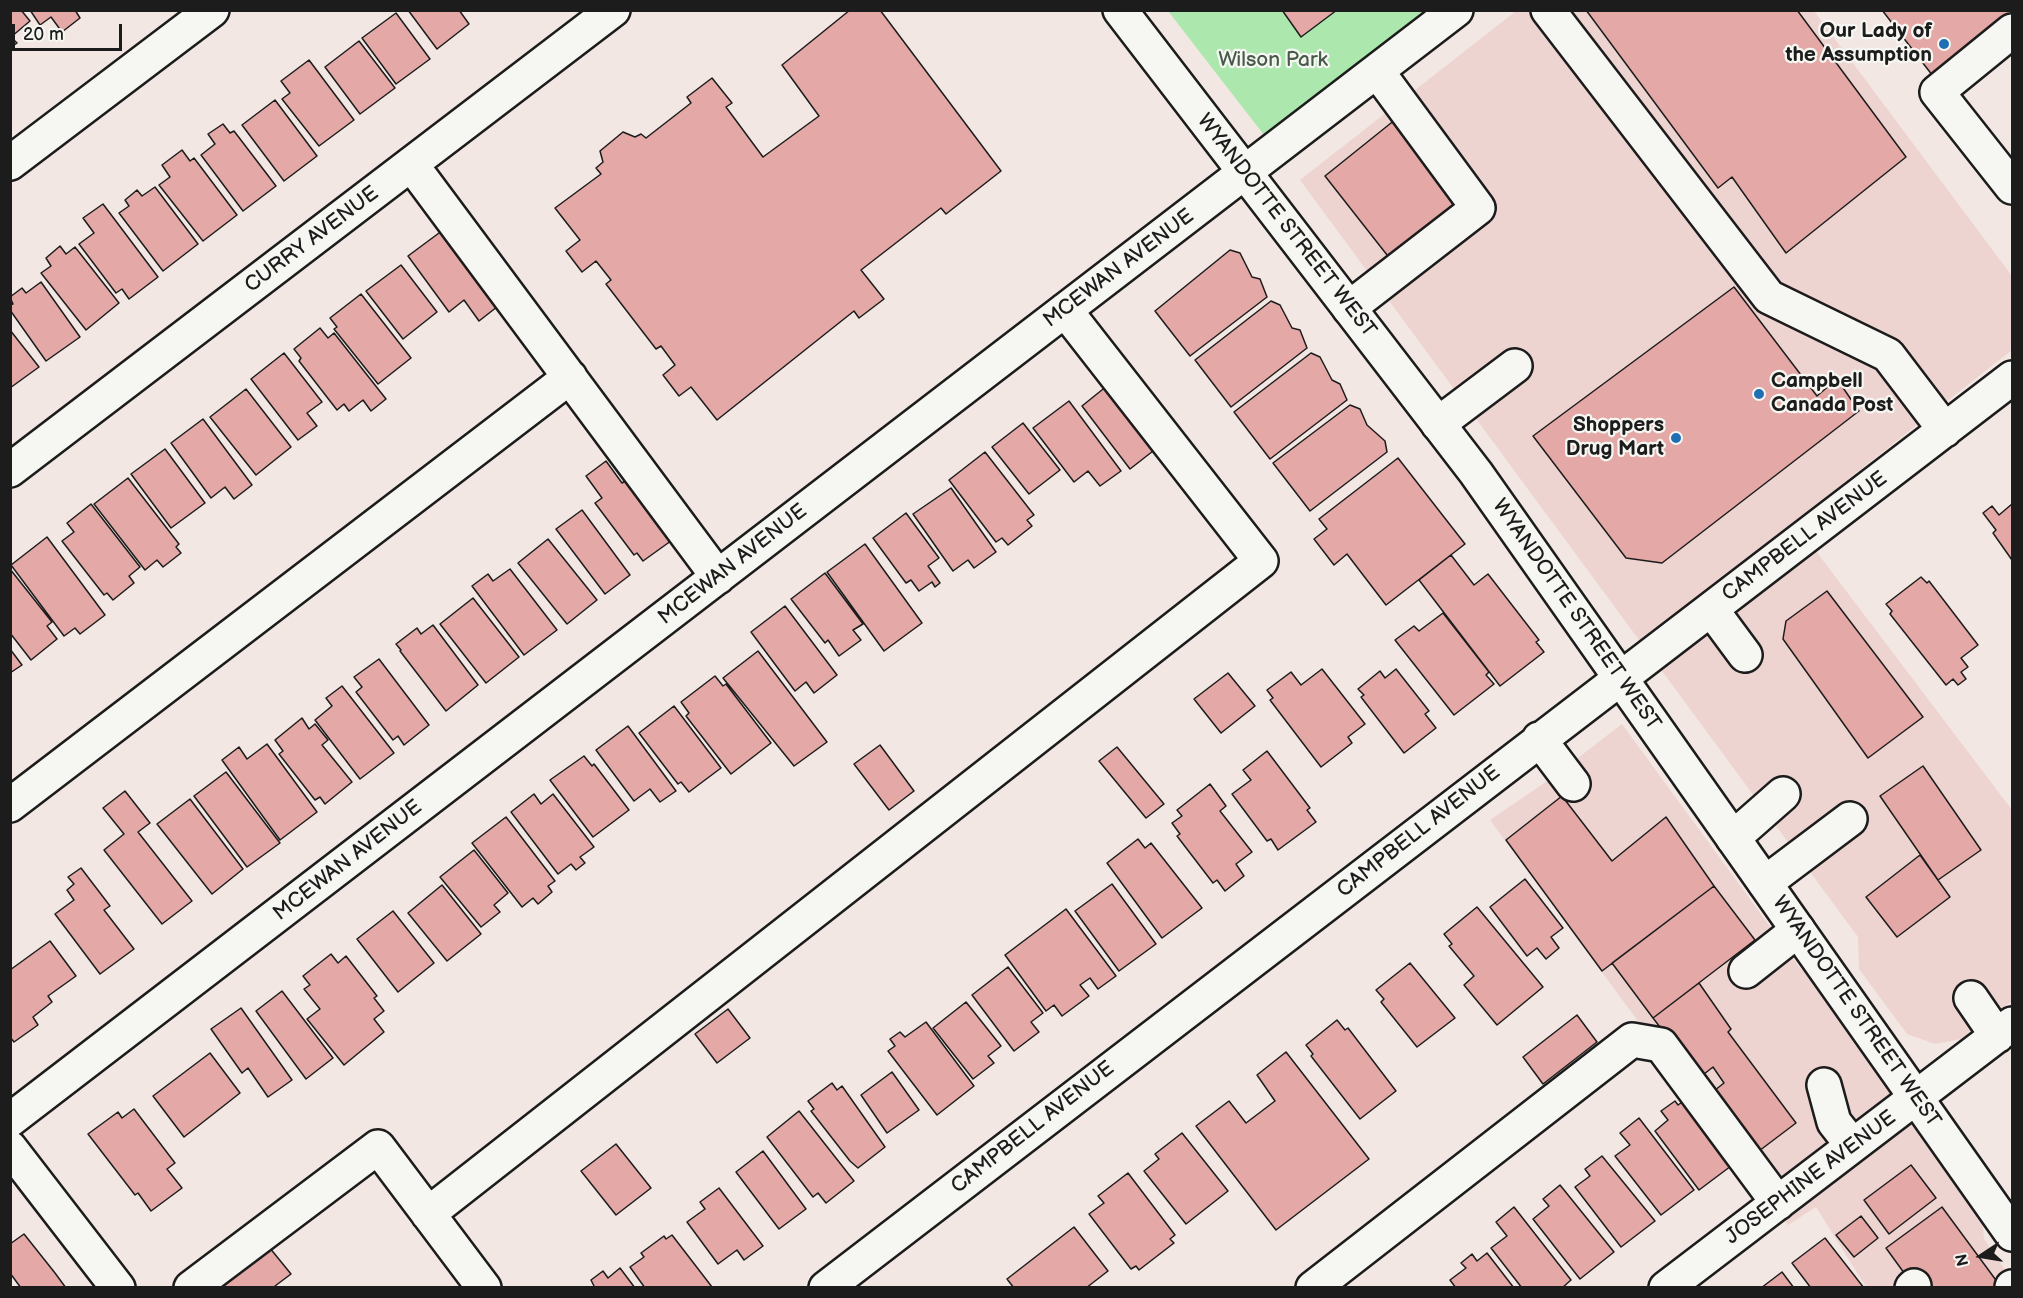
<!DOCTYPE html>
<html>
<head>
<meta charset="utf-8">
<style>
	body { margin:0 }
	#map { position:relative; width:2023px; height:1298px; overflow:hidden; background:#f2e7e3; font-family:"Balsamiq Sans",sans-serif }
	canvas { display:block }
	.frame { position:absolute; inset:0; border:12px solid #1c1c1c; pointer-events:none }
	.north { position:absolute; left:1951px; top:1226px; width:60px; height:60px; -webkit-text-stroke:4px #f6f6f2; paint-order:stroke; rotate:258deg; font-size:16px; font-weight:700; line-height:24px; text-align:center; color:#1c1c1c }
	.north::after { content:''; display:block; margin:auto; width:21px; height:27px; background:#1c1c1c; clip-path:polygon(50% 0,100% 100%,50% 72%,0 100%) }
	.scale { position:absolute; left:12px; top:24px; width:110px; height:27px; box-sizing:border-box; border:3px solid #1c1c1c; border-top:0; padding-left:8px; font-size:18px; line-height:21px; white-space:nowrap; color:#1c1c1c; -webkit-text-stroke:4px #f6f6f2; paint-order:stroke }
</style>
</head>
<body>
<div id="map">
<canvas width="2023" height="1298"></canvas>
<div class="frame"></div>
<div class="north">N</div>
<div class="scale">20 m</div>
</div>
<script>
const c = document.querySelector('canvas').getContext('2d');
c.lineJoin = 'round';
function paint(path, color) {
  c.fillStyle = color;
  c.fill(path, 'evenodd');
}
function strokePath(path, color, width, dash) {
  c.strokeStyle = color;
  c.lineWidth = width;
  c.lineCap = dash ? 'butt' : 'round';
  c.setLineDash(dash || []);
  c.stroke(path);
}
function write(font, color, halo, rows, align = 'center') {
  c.font = font + ' "Balsamiq Sans",sans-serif';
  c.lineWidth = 4.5;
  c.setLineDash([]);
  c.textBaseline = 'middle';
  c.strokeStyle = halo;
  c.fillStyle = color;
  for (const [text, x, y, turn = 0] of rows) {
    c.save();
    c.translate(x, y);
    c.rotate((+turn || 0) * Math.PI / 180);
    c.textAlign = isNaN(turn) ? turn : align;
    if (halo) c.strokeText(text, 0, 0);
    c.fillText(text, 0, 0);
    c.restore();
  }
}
paint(new Path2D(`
	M1516,11H1814L2012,276V350L1794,522L2012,810V1001L1961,1039L1935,1044L1907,1034L1859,969L1858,937L1300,180Z
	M1622,724L1801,969L1827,990L1982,1213L1984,1239L2012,1280V1287H1866L1816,1207L1788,1225L1490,820L1553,777Z`), '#eed4d1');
paint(new Path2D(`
	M1168,11H1425L1264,135Z`), '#ace8ae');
const building = new Path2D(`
	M10,10H21L30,21L11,37L17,43L10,48Z
	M30,10H75L80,18L62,32L51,17L40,25Z
	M408,10H459L469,24L437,49Z
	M850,10H880L1001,171L946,214L941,208L861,270L884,299L859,318L854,311L717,420L691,387L679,396L663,375L675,365L661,346L656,349L606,284L611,280L596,261L582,272L566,251L580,240L555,208L601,174L596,168L603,162L600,151L623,132L635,137L641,134L646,138L691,103L687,97L712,78L732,103L726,107L763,157L819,116L782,65Z
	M1282,10H1337L1301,37Z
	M1586,10H1797L1906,157L1786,253L1732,177L1718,188Z
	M1882,10H2012V19L1936,80Z
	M396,13L430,59L396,84L362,38Z
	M359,41L395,88L360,114L325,67Z
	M309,60L354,120L319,146L282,99L290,93L281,81Z
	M275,100L317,156L284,181L242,125Z
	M1396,119L1462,203L1391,260L1325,176Z
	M223,124L230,133L234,131L276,186L243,211L201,155L215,144L208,134Z
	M182,150L190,161L194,158L237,215L203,241L159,185L170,177L162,165Z
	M155,187L198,244L163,271L119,213L129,206L125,200L137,190L142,196Z
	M103,204L158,277L129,299L122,289L116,293L79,244L94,233L83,218Z
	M443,230L502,303L479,321L464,300L449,312L408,256Z
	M60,246L66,254L75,247L119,303L86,330L41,273L51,266L46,258Z
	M1230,250L1240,253L1252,277L1260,279L1267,297L1190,356L1155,311Z
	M401,265L437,312L403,339L366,291Z
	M41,282L80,337L46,361L10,310V305L13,304L10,297L22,288L26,293Z
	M1734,287L1817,396L1837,379L1859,411L1662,563L1626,558L1533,436Z
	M361,294L411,358L378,384L334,329L337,327L330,318Z
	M1271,301L1280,305L1292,328L1300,330L1307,348L1231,407L1195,360Z
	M320,328L328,338L334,333L386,399L371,411L363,400L349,411L344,404L337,410L299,361L301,358L294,349Z
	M10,330L39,367L10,388Z
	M284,353L322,402L307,413L317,426L298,440L251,379Z
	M1311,353L1320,357L1332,380L1340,384L1347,400L1270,459L1234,412Z
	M1113,381L1162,444L1130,469L1082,406Z
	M246,389L291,447L256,475L210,417Z
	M1069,401L1121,471L1100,486L1088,471L1074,482L1033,428Z
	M1350,405L1360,409L1367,425L1385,441L1387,452L1310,511L1273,463Z
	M203,419L252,485L234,499L225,487L211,498L171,443Z
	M1023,423L1060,470L1029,494L992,447Z
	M165,449L205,503L171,528L131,474Z
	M985,452L1034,515L1027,520L1032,526L1008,545L1002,538L996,542L949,480Z
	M1398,458L1465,544L1386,605L1347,554L1334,565L1314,539L1327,529L1319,519Z
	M606,461L622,483L630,478L675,538L643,561L637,553L634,555L595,503L602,498L586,476Z
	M128,478L179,544L176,547L181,553L163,567L157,560L145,570L94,504Z
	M951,488L996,552L974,568L968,560L953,571L913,514Z
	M91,504L140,567L129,576L134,583L113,600L107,593L104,595L62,541L74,532L67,523Z
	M2012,504V560L1993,533L1996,530L1983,513L1992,506L1999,515Z
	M582,510L630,575L605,594L556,529Z
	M906,513L939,558L928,566L940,583L935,587L932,582L919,591L911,580L906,583L873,538Z
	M47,537L105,615L80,634L75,628L64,636L11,565Z
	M548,539L597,600L567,624L518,563Z
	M865,544L922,623L884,651L827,572Z
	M1451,555L1474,585L1488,574L1539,640L1536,642L1544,652L1500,686L1419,580Z
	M10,569L52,622L47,626L57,639L31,660L10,633Z
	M510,569L557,630L524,655L472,586L488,574L493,581Z
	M825,573L863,624L853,630L861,640L839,656L828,640L825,643L791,599Z
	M1921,577L1927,583L1929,581L1978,645L1961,658L1968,667L1961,672L1966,679L1958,685L1953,679L1946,685L1890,614L1892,611L1886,604Z
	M1827,591L1923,717L1868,758L1783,639L1786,621Z
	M473,598L519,657L486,683L440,624Z
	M785,606L837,675L814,693L806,682L795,691L751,632Z
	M1443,613L1489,672L1486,675L1494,684L1454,715L1395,640L1414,626L1419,631Z
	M433,625L478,685L446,711L400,651L401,650L396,644L417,628L421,634Z
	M10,649L22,665L10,673Z
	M758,651L827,742L794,766L723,678Z
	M379,659L429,725L404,745L398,736L393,740L356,692L362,687L354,677Z
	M1322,669L1365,724L1348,737L1352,743L1321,767L1270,700L1273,698L1267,690L1291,672L1301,685Z
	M1396,669L1429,711L1425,714L1436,728L1404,753L1361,697L1364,695L1358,689L1380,671L1385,678Z
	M1228,673L1255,706L1221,733L1194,699Z
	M715,676L723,686L726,684L771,743L731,774L686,716L689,713L681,702Z
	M342,686L394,753L360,779L315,720L332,706L326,698Z
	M674,706L721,768L689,792L681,782L678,784L639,733Z
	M302,718L309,729L315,724L328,740L322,745L352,782L325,804L320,797L315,800L279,754L283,751L275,740Z
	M628,726L676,791L660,802L650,789L634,801L596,750Z
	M267,744L317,812L280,840L222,760L239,747L247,759Z
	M880,745L914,791L889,810L854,764Z
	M1117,747L1164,804L1146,818L1099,761Z
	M1267,751L1310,808L1307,810L1316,822L1278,850L1271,839L1267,841L1232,794L1251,780L1243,770Z
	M584,756L592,766L594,764L629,810L593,837L550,780Z
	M1923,766L1981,850L1938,880L1880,796Z
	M226,772L280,843L247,867L194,796Z
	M1210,784L1226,806L1220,811L1252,852L1236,864L1244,876L1225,891L1217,880L1213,883L1177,836L1180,834L1172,823L1182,816L1177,810Z
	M125,791L150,823L138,832L192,901L162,924L104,850L124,834L103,808Z
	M534,794L541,804L553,794L594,847L580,857L585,863L576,870L571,864L558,874L511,812Z
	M1562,796L1612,861L1666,817L1714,886L1602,971L1506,840Z
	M190,799L243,869L212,894L157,824Z
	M506,817L555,881L548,886L552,892L538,904L533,898L522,907L472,843Z
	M1138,839L1145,848L1151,843L1202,908L1162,938L1107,863Z
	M474,850L508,893L494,905L500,912L481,927L440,877Z
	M1920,855L1950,897L1897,937L1866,897Z
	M81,868L110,906L104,910L134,949L100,974L55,914L74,900L67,890L74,884L68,877Z
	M1525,879L1563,928L1551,937L1559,948L1546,959L1537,948L1527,956L1490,907Z
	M1112,884L1156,944L1119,971L1075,911Z
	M442,885L481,934L447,961L408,913Z
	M1714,886L1755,940L1653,1018L1612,963Z
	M1477,907L1543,987L1497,1025L1464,985L1474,976L1449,946L1452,944L1444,934Z
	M1066,909L1116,976L1098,989L1090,978L1080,985L1089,996L1062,1016L1054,1005L1046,1011L1005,955Z
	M393,911L434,963L398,992L357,939Z
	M50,941L76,976L48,996L52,1002L33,1017L38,1025L14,1042L10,1037V970Z
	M331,954L338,963L346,956L377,996L374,998L384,1011L374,1019L384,1032L344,1065L307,1019L320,1009L304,989L310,985L303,976Z
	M1410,963L1455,1018L1417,1047L1381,1002L1384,999L1376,990Z
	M1008,967L1043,1013L1031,1022L1039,1032L1014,1051L972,995Z
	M1699,983L1731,1029L1728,1032L1796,1123L1755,1154L1710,1094L1724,1083L1713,1067L1699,1078L1653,1018Z
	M282,991L333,1058L306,1079L256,1011Z
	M966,1002L1001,1046L988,1056L994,1063L973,1079L933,1028Z
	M241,1008L292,1080L268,1097L248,1068L242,1073L211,1029Z
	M728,1009L750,1038L717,1063L695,1034Z
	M1577,1015L1597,1042L1543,1084L1523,1057Z
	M1337,1020L1345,1030L1348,1028L1396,1091L1360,1119L1311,1056L1313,1054L1306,1045Z
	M926,1022L974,1086L937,1115L888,1051L895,1046L890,1039L900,1032L905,1037Z
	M1286,1052L1369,1159L1276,1230L1196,1126L1229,1101L1246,1123L1275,1101L1257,1075Z
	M210,1053L240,1093L184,1137L153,1096Z
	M892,1072L919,1110L887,1133L861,1095Z
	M832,1083L837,1090L842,1086L885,1147L858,1168L850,1161L811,1111L814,1109L808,1101Z
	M1685,1100L1735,1163L1699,1190L1655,1131L1668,1120L1661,1111L1675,1101L1678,1105Z
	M134,1109L175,1163L167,1169L182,1188L151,1211L138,1193L135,1195L88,1134L118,1112L122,1118Z
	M799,1111L854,1181L826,1203L818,1193L813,1197L767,1137Z
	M1639,1118L1694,1190L1661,1215L1615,1156L1630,1145L1620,1133Z
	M1182,1133L1228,1191L1186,1224L1144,1171L1159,1159L1155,1154Z
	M616,1144L651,1188L616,1215L581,1171Z
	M763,1151L806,1209L779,1229L736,1172Z
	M1602,1156L1655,1221L1621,1247L1575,1187L1590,1176L1585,1169Z
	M1911,1165L1936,1198L1889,1234L1864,1200Z
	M1128,1173L1175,1235L1170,1239L1174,1243L1139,1270L1136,1266L1131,1269L1089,1214L1104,1203L1098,1196Z
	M1560,1185L1614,1252L1580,1279L1533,1219L1549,1206L1543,1199Z
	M719,1188L763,1246L744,1260L737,1250L718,1264L687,1222L705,1209L700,1202Z
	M1514,1207L1571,1280L1562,1288H1522L1491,1248L1507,1236L1496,1222Z
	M1942,1207L2001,1287L2000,1288H1915L1886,1248Z
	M1861,1216L1878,1238L1854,1257L1836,1235Z
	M1074,1227L1108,1271L1086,1288H1014L1007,1279Z
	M24,1234L55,1273L66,1288H21L10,1273V1244Z
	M672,1235L712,1287V1288H645L630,1267L644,1257L641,1253L664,1236L666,1239Z
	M1825,1238L1864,1288H1811L1792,1263Z
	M269,1247L291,1274L275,1286L276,1288H220L213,1279Z
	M1487,1253L1514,1288H1456L1450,1280L1466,1268L1461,1263L1472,1254L1477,1261Z
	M620,1268L635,1288H595L591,1280L603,1271L608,1278Z
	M1782,1272L1794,1288H1761Z`);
paint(building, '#e4a9a6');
strokePath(building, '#1c1c1c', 1.5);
const minor = new Path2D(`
	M1548,10L1769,297L1888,355L1945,430
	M2012,31L1937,92L2012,187
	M10,163L212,10
	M411,164L718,577
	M1349,308L1478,208L1377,71
	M1438,424L1515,366
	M10,470L613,10
	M1711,609L1745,655
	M1539,739L1573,784
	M10,805L570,377
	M1733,838L1783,794
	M1765,883L1850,819
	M1746,971L1798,930
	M1971,998L1997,1036
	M1824,1085L1834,1122L1852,1145
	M10,1120L1456,10
	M10,1148L118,1288
	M428,1214L1261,561L1065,310
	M191,1288L378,1147L484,1288
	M826,1288L2012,378
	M1313,1288L1632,1040L1661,1045L1778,1203
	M1666,1288L2012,1024
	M1912,1288L1914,1286
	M2012,1288V1287`);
const major = new Path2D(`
	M1120,10L1476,473L2012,1234`);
strokePath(minor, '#1c1c1c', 38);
strokePath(major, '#1c1c1c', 38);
strokePath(minor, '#f6f6f2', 33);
strokePath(major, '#f6f6f2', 33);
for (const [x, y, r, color] of [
	[1944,44,6,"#1f6fb2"],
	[1759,394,6,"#1f6fb2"],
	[1676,438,6,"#1f6fb2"]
]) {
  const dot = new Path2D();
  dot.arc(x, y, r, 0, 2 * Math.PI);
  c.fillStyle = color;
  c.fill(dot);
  strokePath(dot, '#f6f6f2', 2);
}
write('bold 21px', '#1c1c1c', '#f6f6f2', [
	["Our Lady of",1932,32],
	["the Assumption",1932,56],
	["Campbell",1771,382,"left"],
	["Canada Post",1771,406,"left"],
	["Shoppers",1664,426],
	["Drug Mart",1664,450]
], 'right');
write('21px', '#475948', '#f6f6f2', [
	["Wilson Park",1273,61]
]);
write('21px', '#1c1c1c', '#f6f6f2', [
	["WYANDOTTE STREET WEST",1286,226,52],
	["CURRY AVENUE",312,240,-37],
	["MCEWAN AVENUE",1119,269,-37],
	["CAMPBELL AVENUE",1805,537,-37],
	["MCEWAN AVENUE",733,565,-38],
	["WYANDOTTE STREET WEST",1576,615,55],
	["CAMPBELL AVENUE",1419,832,-38],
	["MCEWAN AVENUE",348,861,-38],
	["WYANDOTTE STREET WEST",1856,1012,55],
	["CAMPBELL AVENUE",1033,1128,-38],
	["JOSEPHINE AVENUE",1811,1178,-37]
]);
</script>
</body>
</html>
